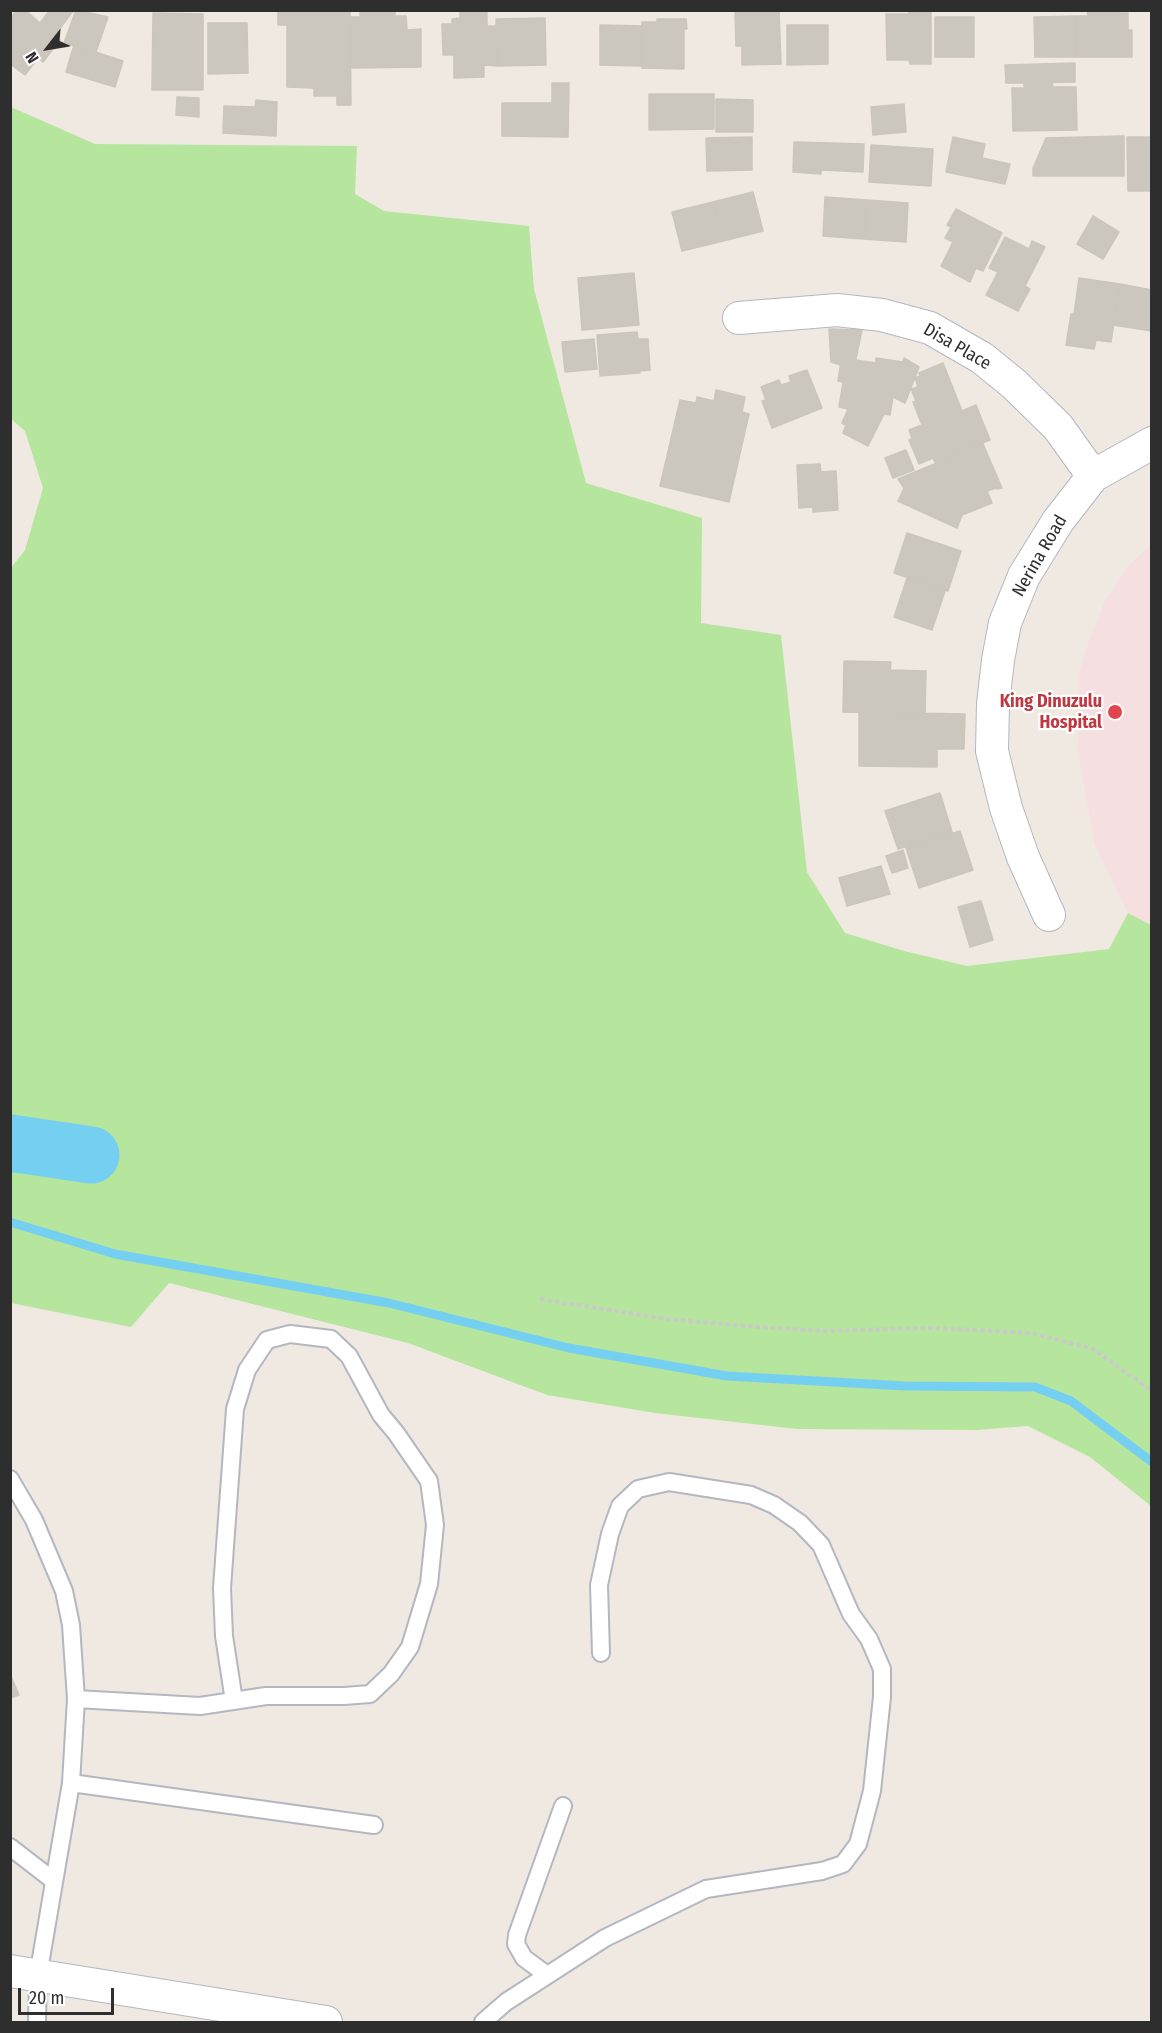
<!DOCTYPE html>
<html>
<head>
<meta charset="utf-8">
<style>
	body { margin:0 }
	#map { position:relative; width:1162px; height:2033px; overflow:hidden; background:#efe9e1; font-family:"Fira Sans Condensed",sans-serif }
	canvas { display:block }
	.frame { position:absolute; inset:0; border:12px solid #2e2e2e; pointer-events:none }
	.north { position:absolute; left:18px; top:18px; width:60px; height:60px; -webkit-text-stroke:4px #fff; paint-order:stroke; rotate:239deg; font-size:16px; font-weight:700; line-height:24px; text-align:center; color:#2e2e2e }
	.north::after { content:''; display:block; margin:auto; width:21px; height:27px; background:#2e2e2e; clip-path:polygon(50% 0,100% 100%,50% 72%,0 100%) }
	.scale { position:absolute; left:18px; top:1988px; width:96px; height:27px; box-sizing:border-box; border:3px solid #2e2e2e; border-top:0; padding-left:8px; font-size:18px; line-height:21px; white-space:nowrap; color:#2e2e2e; -webkit-text-stroke:4px #fff; paint-order:stroke }
</style>
</head>
<body>
<div id="map">
<canvas width="1162" height="2033"></canvas>
<div class="frame"></div>
<div class="north">N</div>
<div class="scale">20 m</div>
</div>
<script>
const c = document.querySelector('canvas').getContext('2d');
c.lineJoin = 'round';
function paint(path, color) {
  c.fillStyle = color;
  c.fill(path, 'evenodd');
}
function strokePath(path, color, width, dash) {
  c.strokeStyle = color;
  c.lineWidth = width;
  c.lineCap = dash ? 'butt' : 'round';
  c.setLineDash(dash || []);
  c.stroke(path);
}
function write(font, color, halo, rows, align = 'center') {
  c.font = font + ' "Fira Sans Condensed",sans-serif';
  c.lineWidth = 4.5;
  c.setLineDash([]);
  c.textBaseline = 'middle';
  c.strokeStyle = halo;
  c.fillStyle = color;
  for (const [text, x, y, turn = 0] of rows) {
    c.save();
    c.translate(x, y);
    c.rotate((+turn || 0) * Math.PI / 180);
    c.textAlign = isNaN(turn) ? turn : align;
    if (halo) c.strokeText(text, 0, 0);
    c.fillText(text, 0, 0);
    c.restore();
  }
}
paint(new Path2D(`
	M1151,545V925L1128,913L1095,845L1078,752L1079,672L1088,644L1105,601L1131,563Z`), '#f5dfe0');
paint(new Path2D(`
	M11,107L95,144L357,146L355,194L384,211L529,226L534,289L586,483L702,518L701,623L781,635L807,872L845,933L904,951L967,966L1109,949L1128,913L1151,925V1506L1090,1457L1028,1426L976,1430L797,1429L655,1413L547,1395L408,1343L169,1283L131,1327L11,1303L10,569L25,550L43,488L25,431L11,419Z`), '#b6e59e');
strokePath(new Path2D(`
	M10,1222L115,1254L389,1303L569,1348L727,1376L905,1386L1035,1387L1071,1401L1152,1462`), '#75cff0', 9);
strokePath(new Path2D(`
	M10,1143L91,1155`), '#75cff0', 57);
const building = new Path2D(`
	M17,10H25L40,23L50,10L73,11L55,35L60,40L43,62L38,58L25,75L10,64V19Z
	M76,10L108,17L96,52L64,43Z
	M278,10H350L351,105H337V96H314V88L287,87V25H278Z
	M460,10H487V26H496L497,66L484,65V77L454,78V55H443L442,24H452V19L460,18Z
	M779,10L781,64L742,65V46H736L735,11Z
	M909,10H931V64H910L909,60H887L886,14H909Z
	M1087,10H1120V13H1128V30H1132V57H1076V16H1088Z
	M395,11V16H406L407,30L421,29V67L352,68L351,17H360V12Z
	M153,13L203,14V90H152Z
	M1076,16V57H1035L1034,17Z
	M935,17H974V57H935Z
	M545,18L546,65L497,66L496,19Z
	M657,19H686L687,29H684V69L642,68V22H657Z
	M208,23H247L248,73L208,74Z
	M600,25L642,26V66L600,65Z
	M787,25H828V64L787,65Z
	M74,45L123,61L115,87L66,72Z
	M1075,63V82L1006,83L1005,65Z
	M1052,82L1053,87H1076L1077,130L1013,131L1012,88H1024V83Z
	M552,83H569L568,137L502,136V103H552Z
	M649,94H714V129L649,130Z
	M177,97L199,98V117L176,115Z
	M716,99L753,100V132H716Z
	M256,100L277,102L276,136L223,133L224,106L255,107Z
	M904,104L906,132L873,135L871,107Z
	M1124,136V176H1033V168L1046,138Z
	M752,137V170L707,171L706,138Z
	M953,137L985,144L982,158L1010,164L1005,184L946,172Z
	M1127,137H1152V191H1128Z
	M794,142L864,144L863,172L821,170V174L793,172Z
	M871,145L933,149L931,186L869,182Z
	M753,192L763,231L723,241L713,202Z
	M825,197L867,200L864,239L823,236Z
	M867,200L908,203L906,242L864,239Z
	M713,202L723,241L682,251L672,212Z
	M956,209L1002,233L983,271L976,268L970,282L941,266L953,242L945,238L951,227L947,225Z
	M1093,216L1119,232L1103,259L1077,244Z
	M1005,237L1029,249L1032,241L1045,247L1025,286L1030,289L1018,311L986,295L998,272L989,268Z
	M634,273L639,325L582,330L578,278Z
	M1079,278L1120,284L1111,342L1096,340L1094,349L1066,345L1071,314H1074Z
	M1120,284L1152,290V331L1113,325Z
	M829,329L862,330L855,363L841,361V365L831,362Z
	M637,332L638,339H648L650,370L639,371L640,373L600,376L597,335Z
	M594,339L597,369L565,372L562,342Z
	M876,358L903,362L904,358L919,367L905,403L893,397L890,415L884,414L868,446L843,433L846,425L842,423L848,409L839,407L843,382L838,381L841,361L855,363V360L876,363Z
	M943,363L962,411L976,405L990,440L935,462L933,458L919,464L909,440L912,438L909,430L922,425L913,402L916,401L911,389L918,387L915,378L920,376L919,373Z
	M807,370L822,408L772,428L762,401L766,400L761,387L779,380L781,385L791,382L789,376Z
	M716,390L745,397L742,412L749,414L729,502L660,486L680,400L696,403L697,397L714,401Z
	M983,444L1002,488L997,489L996,488L987,491L992,503L962,515L957,528L898,501L904,488L898,479Z
	M906,450L914,470L893,478L885,458Z
	M820,464L821,472L836,471L838,510L813,512V507L799,508L797,465Z
	M907,533L961,551L948,591L894,573Z
	M907,578L945,591L932,630L894,617Z
	M844,661L891,662L890,670L926,671L925,713L843,712Z
	M859,712L965,714L964,749H937V767L859,766Z
	M940,793L952,832L898,849L885,811Z
	M960,831L973,870L919,888L906,848Z
	M903,850L908,868L892,873L886,856Z
	M881,866L890,894L847,906L839,878Z
	M981,901L993,940L970,947L958,907Z
	M10,1674L19,1695L10,1698Z`);
paint(building, '#cbc7bf');
strokePath(building, '#cbc5ba', 1.5);
const lane = new Path2D(`
	M10,1479L34,1520L64,1591L71,1625L76,1699L71,1783L38,1976L37,2022
	M76,1699L200,1706L266,1696H344L370,1694L391,1674L410,1647L429,1584L435,1525L429,1481L396,1433L381,1415L349,1356L331,1339L290,1334L267,1340L247,1370L235,1409L222,1588L224,1636L234,1701
	M71,1783L374,1825
	M10,1847L54,1881
	M547,1975L524,1958L516,1944L517,1935L563,1806
	M483,2022L506,2002L605,1938L706,1889L822,1871L843,1864L858,1844L872,1791L882,1697V1669L869,1639L851,1614L821,1545L800,1523L774,1505L751,1495L669,1482L638,1489L620,1506L610,1534L599,1585L601,1653`);
const street = new Path2D(`
	M739,318L837,310L882,315L930,328L982,358L1014,384L1058,427L1093,476
	M1049,915L1023,857L1006,808L992,751L993,704L998,660L1005,623L1024,576L1058,521L1093,476L1152,443
	M10,1971L326,2022`);
strokePath(lane, '#b4b7c1', 20);
strokePath(street, '#b4b7c1', 34);
strokePath(new Path2D(`
	M540,1299L666,1319L758,1327L824,1331L934,1328L1032,1333L1093,1349L1152,1391`), '#c9c9c9', 4, [4.5, 3]);
strokePath(lane, '#fff', 16);
strokePath(street, '#fff', 32);
for (const [x, y, r, color] of [
	[1115,712,8,"#e0444e"]
]) {
  const dot = new Path2D();
  dot.arc(x, y, r, 0, 2 * Math.PI);
  c.fillStyle = color;
  c.fill(dot);
  strokePath(dot, '#fff', 2);
}
write('18px', '#2e2e2e', '#fff', [
	["Disa Place",957,347,30],
	["Nerina Road",1040,556,-60]
]);
write('bold 18px', '#be3a42', '#fff', [
	["King Dinuzulu",1102,702],
	["Hospital",1102,723]
], 'right');
</script>
</body>
</html>
